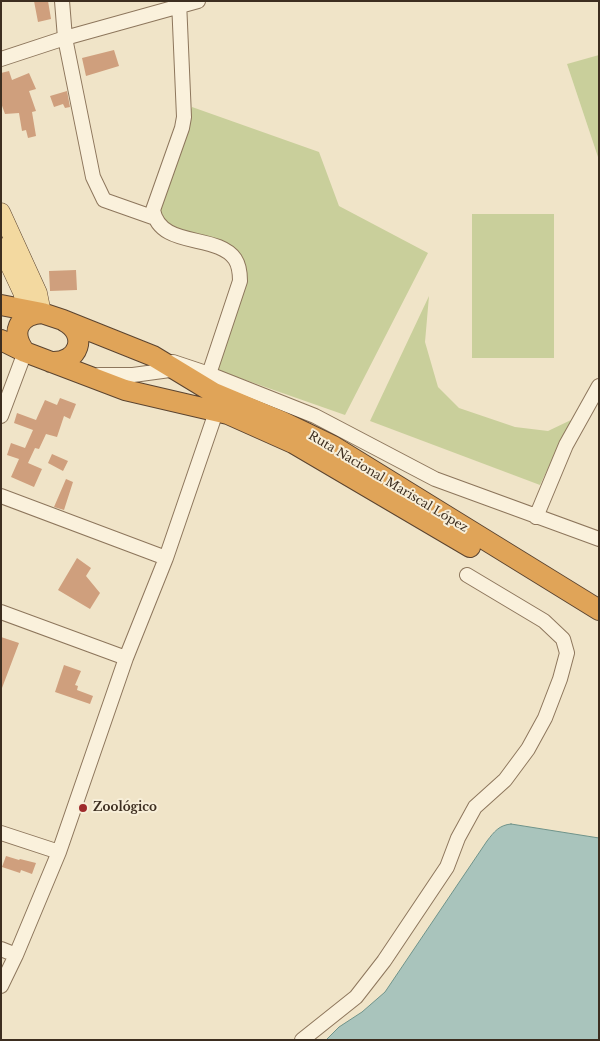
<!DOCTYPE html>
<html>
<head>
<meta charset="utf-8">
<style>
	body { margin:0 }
	#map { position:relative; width:600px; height:1041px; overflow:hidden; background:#f0e4c8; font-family:"Libre Baskerville",serif }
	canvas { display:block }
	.frame { position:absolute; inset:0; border:2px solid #3d2e20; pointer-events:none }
</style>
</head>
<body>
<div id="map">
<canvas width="600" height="1041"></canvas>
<div class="frame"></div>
</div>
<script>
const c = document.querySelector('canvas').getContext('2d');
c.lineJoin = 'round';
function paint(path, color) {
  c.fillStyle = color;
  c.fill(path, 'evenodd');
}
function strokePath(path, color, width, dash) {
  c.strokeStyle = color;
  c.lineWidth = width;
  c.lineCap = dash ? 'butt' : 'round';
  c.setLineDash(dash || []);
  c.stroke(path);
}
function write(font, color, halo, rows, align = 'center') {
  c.font = font + ' "Libre Baskerville",serif';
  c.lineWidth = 4;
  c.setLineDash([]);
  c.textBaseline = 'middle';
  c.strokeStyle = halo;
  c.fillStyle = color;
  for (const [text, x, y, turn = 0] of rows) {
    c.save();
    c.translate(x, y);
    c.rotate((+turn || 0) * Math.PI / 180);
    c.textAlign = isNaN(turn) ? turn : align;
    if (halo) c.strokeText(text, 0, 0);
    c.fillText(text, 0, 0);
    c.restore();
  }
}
paint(new Path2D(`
	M599,55V160L567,64Z
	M192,107L319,152L339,206L428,253L345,415L214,369L246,276L232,247L163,223L158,206Z
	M472,214H554V358H472Z
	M429,296L425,342L438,387L459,408L515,427L548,431L571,420L540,485L370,421Z`), '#c9cf9b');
const water = new Path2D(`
	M511,824L599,838V1040H326L339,1027L362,1012L385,992L487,841C494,832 499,825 511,824Z`);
paint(water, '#a9c4bc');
strokePath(water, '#6f938a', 1);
paint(new Path2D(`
	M34,1H48L51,19L38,22Z
	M114,50L119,66L86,76L82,58Z
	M9,71L12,80L29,73L36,89L29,91L36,111L32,112L36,136L28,138L26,130L22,131L19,113L5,114L1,103V73Z
	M67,91L70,107L65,108L63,104L54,107L50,96Z
	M76,270L77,290L50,291L49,271Z
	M60,398L76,404L70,419L64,416L57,437L46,434L39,449L35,448L28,463L42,469L34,487L11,477L19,459L7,455L11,443L25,448L33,430L14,423L17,413L36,420L45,400L57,405Z
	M52,454L68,461L63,471L48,463Z
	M66,479L73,482L64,510L54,507Z
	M77,558L91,568L86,576L100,593L90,609L58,590Z
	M1,637L19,643L2,688H1Z
	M64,665L81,671L75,685L78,686L77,690L93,696L90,704L55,692Z
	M6,856L19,860L20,859L36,863L32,874L21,870L20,873L2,867Z`), '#cf9f7d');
const minor = new Path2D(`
	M62,1L65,38L93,177L104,200L155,218
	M179,1L184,117L182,128L153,210C160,249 217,233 235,259C239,265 240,274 240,281L209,374
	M1,59L65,38L198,1
	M173,362L209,374L315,416L435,479L599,539
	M99,375H133L177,369
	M1,416L25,352
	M1,496L166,558
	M536,517L566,445L599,386
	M1,612L126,658
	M1,833L59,852
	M1,949L16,955
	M1,986L16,955L59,852L126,658L166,558L216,412
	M302,1040L356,997L384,961L447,867L458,838L475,807L505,780L528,749L545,718L560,679L567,653L563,639L544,621L467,575`);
const major = new Path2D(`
	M1,212L38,293L42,313
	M1,247L22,292L25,303L22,321`);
const highway = new Path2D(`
	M1,305L42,313L63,320L153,356L214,393L283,422L333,446L599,610
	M1,340L25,352L125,390L228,414L293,443L470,547
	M25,352C10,333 18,315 42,313
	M51,362C79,364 89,334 64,321`);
strokePath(minor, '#8d765c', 16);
strokePath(major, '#5b4430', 19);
strokePath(highway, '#5b4430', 22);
strokePath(minor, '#faf1dc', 14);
strokePath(major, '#f3d9a0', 18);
strokePath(highway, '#e0a458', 20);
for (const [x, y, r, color] of [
	[83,808,5,"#9e2a2b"]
]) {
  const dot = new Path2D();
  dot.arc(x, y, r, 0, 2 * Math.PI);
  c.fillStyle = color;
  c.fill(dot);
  strokePath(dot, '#f7eed8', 2);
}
write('12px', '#3d2e20', '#f7eed8', [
	["Ruta Nacional Mariscal López",388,482,31]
]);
write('bold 12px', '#3d2e20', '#f7eed8', [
	["Zoológico",93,808]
], 'left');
</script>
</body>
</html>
